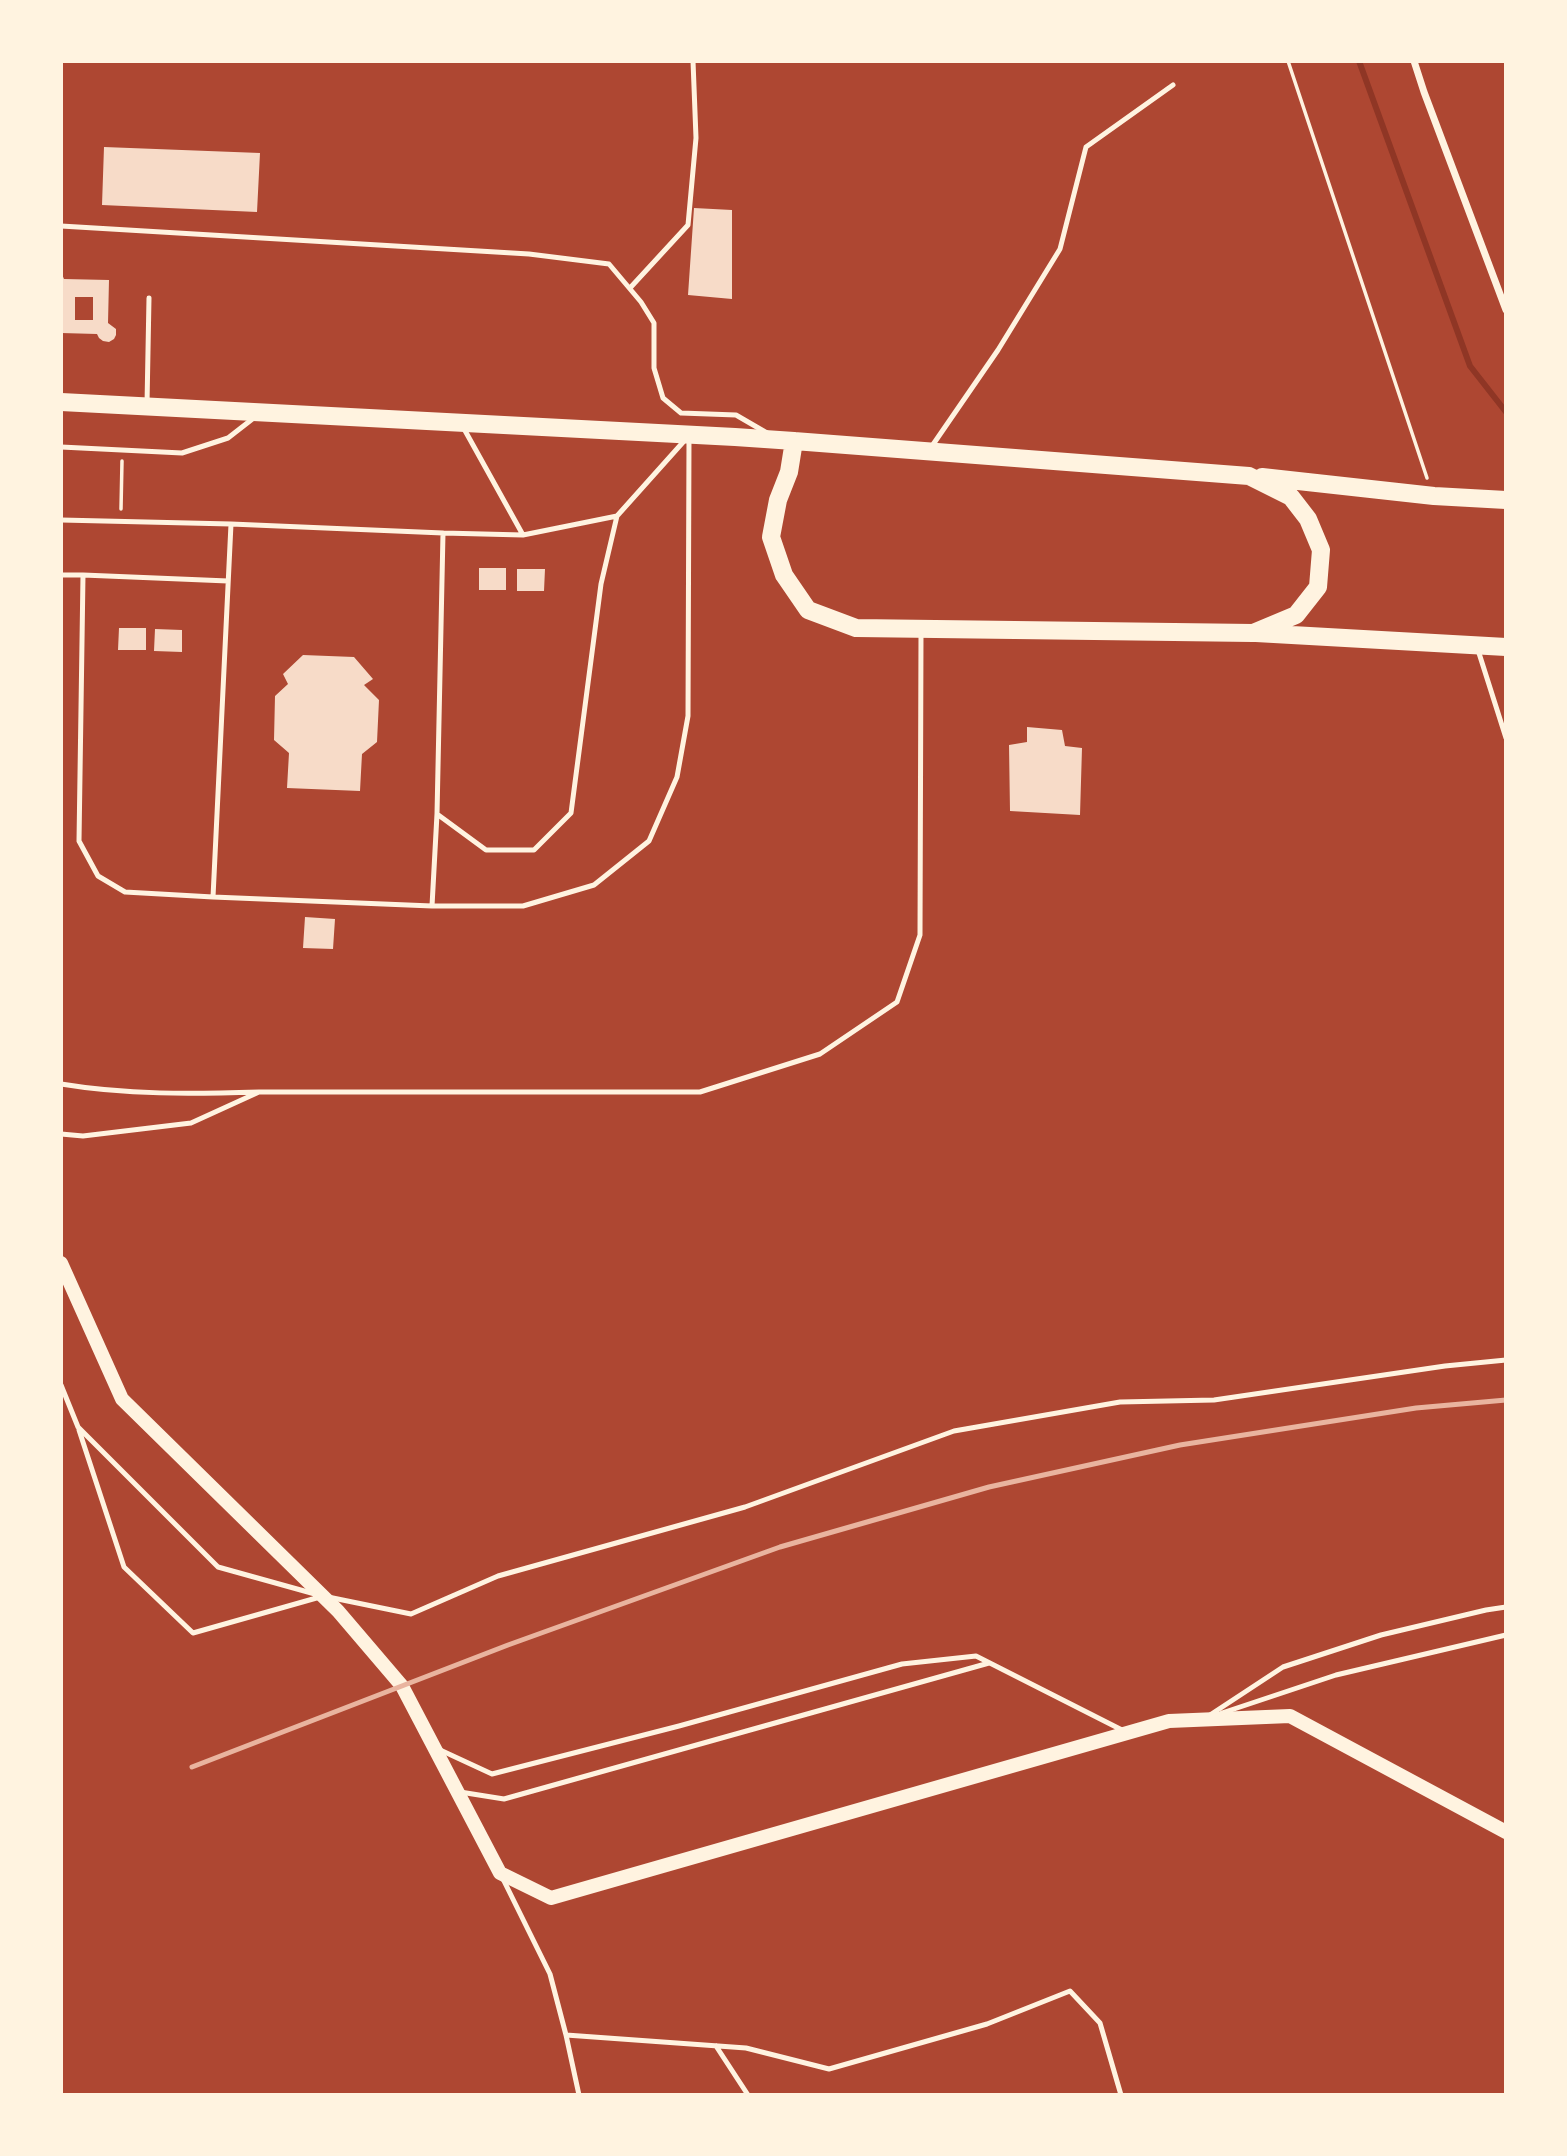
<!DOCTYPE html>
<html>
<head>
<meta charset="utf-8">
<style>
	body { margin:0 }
	#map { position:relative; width:1567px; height:2156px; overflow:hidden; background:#c8553d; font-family:"IBM Plex Serif",serif }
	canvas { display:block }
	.frame { position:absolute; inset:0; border:63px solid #fff3e0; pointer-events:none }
</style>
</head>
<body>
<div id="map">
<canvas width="1567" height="2156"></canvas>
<div class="frame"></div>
</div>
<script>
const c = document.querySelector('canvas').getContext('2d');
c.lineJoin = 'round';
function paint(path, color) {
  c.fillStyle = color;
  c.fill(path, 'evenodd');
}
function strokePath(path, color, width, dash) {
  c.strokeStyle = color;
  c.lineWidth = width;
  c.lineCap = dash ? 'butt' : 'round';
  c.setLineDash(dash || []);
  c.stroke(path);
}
paint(new Path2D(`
	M61,61H1506V2095H61Z`), '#ae4732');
strokePath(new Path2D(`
	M1359,61L1470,366L1506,412`), '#8f3625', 6);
paint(new Path2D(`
	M104,147L260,153L257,212L102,205Z
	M694,208L732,210V299L688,295Z
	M61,272L64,279L109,280L108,323L116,329V335L114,339L109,342L103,341L99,338L97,334L61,333ZM75,297H93V320H75Z
	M479,568H506V590H479Z
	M517,569H545L544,591H517Z
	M119,628H146V650H118Z
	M155,629L182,630V652L154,651Z
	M303,655L354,657L373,679L364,685L379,700L377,742L362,754L360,791L287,788L289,753L274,740L275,696L288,684L283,674Z
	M1027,727L1062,730L1065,746L1082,748L1080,815L1010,811L1009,745L1027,742Z
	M305,917L335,919L333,949L303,948Z`), '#f7dbc8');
strokePath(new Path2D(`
	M1288,61L1427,478
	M121,509L122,461`), '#fff3e0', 3.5);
strokePath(new Path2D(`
	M61,226L529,254L609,264L641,302L654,323V368L663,398L681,413L736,415L767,433
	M630,288L688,225L696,138L693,61
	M147,404L149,298
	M463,427L523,535
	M932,446L998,350L1060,249L1086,147L1173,85
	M61,447L182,453L228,438L255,417
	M617,516L523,535L443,533L437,814L486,850H534L571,813L601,584L617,516L685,440
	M61,520L231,524
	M61,575H83
	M1478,650L1506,738
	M437,814L432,906L213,897L231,524L443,533
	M213,897L125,892L98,876L79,841L83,575L228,581
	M432,906H523L594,885L649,841L677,777L688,716L689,438
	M61,1084C127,1095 192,1094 259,1092L191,1123L83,1136L61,1134
	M259,1092H700L820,1054L897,1002L920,935L921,633
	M61,1385L78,1427L218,1567L315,1594
	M79,1430L124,1567L193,1633L320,1597
	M328,1597L411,1614L498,1576L745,1507L954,1431L1120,1402L1214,1400L1445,1366L1506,1360
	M1222,1713L1336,1675L1506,1635
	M1210,1715L1283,1667L1381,1635L1486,1610L1506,1607
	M438,1749L492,1774L679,1726L902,1664L976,1656L1122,1730
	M460,1792L504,1799L989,1663
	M503,1879L550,1974L566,2035L746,2048L829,2069L987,2024L1070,1991L1100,2023L1121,2095
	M566,2035L579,2095
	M716,2046L748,2095`), '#fff3e0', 5);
strokePath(new Path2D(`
	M1414,61L1424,92L1506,310`), '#fff3e0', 7);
strokePath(new Path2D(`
	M61,1263L122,1399L338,1611L402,1686L500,1873L551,1898L1169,1721L1290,1716L1506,1832`), '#fff3e0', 14);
strokePath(new Path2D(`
	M61,402L735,437L794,441L1249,476L1291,497L1308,519L1321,550L1318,587L1296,615L1253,633L856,628L808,610L784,575L771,537L778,500L789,472L794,441
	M1262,477L1434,496L1506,500
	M1256,633L1506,647`), '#fff3e0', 18);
strokePath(new Path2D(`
	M192,1767L508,1645L780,1547L989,1487L1180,1445L1416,1408L1506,1400`), '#e9b49f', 5);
</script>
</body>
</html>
